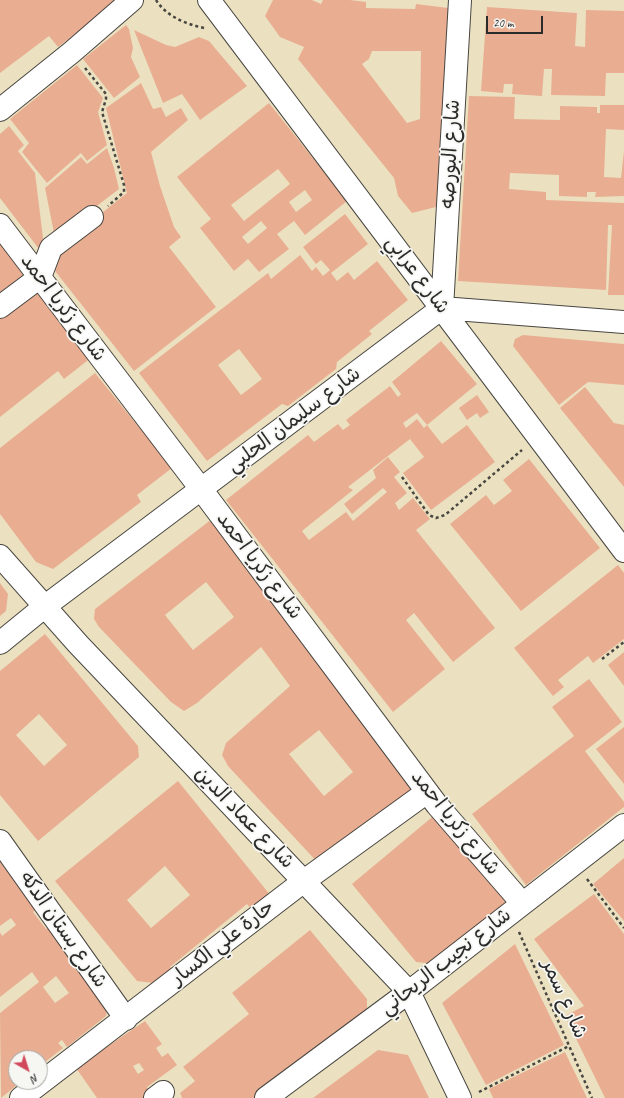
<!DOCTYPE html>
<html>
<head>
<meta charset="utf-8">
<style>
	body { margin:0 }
	#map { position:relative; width:624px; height:1098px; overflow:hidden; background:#ebe1c0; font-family:Caveat,sans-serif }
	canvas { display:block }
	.north { position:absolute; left:8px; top:1050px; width:40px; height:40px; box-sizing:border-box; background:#f6f6f2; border:1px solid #a5a5a2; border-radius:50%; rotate:141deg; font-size:11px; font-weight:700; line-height:16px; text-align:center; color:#2b2b2b }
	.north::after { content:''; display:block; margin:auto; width:14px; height:18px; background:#d1495b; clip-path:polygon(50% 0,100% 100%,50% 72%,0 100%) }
	.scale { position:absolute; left:486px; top:16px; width:57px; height:18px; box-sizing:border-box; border:2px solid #2b2b2b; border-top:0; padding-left:5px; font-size:12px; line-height:14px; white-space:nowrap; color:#2b2b2b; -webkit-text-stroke:3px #f6f6f2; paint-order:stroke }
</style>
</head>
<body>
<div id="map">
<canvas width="624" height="1098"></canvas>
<div class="north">N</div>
<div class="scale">20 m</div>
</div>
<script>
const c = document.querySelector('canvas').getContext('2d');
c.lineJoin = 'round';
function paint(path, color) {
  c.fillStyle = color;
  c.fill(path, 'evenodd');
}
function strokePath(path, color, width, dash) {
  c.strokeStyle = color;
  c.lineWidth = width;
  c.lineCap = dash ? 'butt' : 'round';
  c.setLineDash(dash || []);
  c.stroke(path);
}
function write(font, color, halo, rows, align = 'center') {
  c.font = font + ' Caveat,"Playpen Sans Arabic",sans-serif';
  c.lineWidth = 3.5;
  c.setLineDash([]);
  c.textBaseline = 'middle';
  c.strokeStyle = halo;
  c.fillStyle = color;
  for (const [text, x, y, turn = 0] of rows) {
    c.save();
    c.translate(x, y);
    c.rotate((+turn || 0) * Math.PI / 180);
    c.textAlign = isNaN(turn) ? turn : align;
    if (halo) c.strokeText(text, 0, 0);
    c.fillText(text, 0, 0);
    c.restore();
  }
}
paint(new Path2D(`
	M0,0H120L58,47L49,36L0,73Z
	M273,0H312L321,4L323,0H350L366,2V8L415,9L416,4L456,9L440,206L412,213L398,196L394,178L298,59L304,47L280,37L265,16ZM372,51H421L420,119L407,123L362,64L369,59Z
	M487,7L577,13L575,46L585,47L586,10L624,11V73H606L605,96L551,95L552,69H544L542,96L512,94L513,84H504L503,93L481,91Z
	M126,25L129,29L133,48L131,57L140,77L114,98L83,59Z
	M134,30L166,45L175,47L199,37L209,41L247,86L200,120L182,94L163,103Z
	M77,65L103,98L98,112L107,145L87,161L81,153L47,183L22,152L29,143L10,119Z
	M141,83L153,109L161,107L166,117L181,108L188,120L151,152L160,186L174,227L181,237L169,247L216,307L134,371L55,271L58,248L127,193L106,108Z
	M469,96L515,97L514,119L560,120V106L597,107V113H600V105H624V130L606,129L604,177L621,178L624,151V196L595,197L596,192H587V197L559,196V175L510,173L509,189L546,192V200L624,203V295H608L612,225H608L606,290L458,281Z
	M269,103L347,201L305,235L294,221L277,234L289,249L259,272L248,259L234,271L200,228L211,219L177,177ZM278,169L290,184L244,221L231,205ZM305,190L312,200L296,212L289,202ZM261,221L267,228L248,244L242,237Z
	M9,126L24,145L18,151L35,173L44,246L42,253L0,198V134Z
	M107,148L114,168L119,189L55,238L45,188L81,157L87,164Z
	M345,214L368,244L331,273L337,281L348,272L354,280L377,261L408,300L369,331L372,334L337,362L336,369L288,406L282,404L207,461L139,373L268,273L271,279L300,255L312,271L316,267L323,276L330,270L321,260L316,264L303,247ZM239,349L262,379L241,395L218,365Z
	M0,232L34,275L0,301Z
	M35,284L92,357L64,379L58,371L0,417V311Z
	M523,335L624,344V385L588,382L559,405L513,346L515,339Z
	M441,341L477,384L427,425L417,413L403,423L406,428L417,419L424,428L427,425L442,444L467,425L495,462L431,510L403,473L424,457L410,439L348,487L353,490L302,531L309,540L346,512L353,521L387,492L383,488L352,514L344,504L376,478L373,470L388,457L400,472L394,477L407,493L395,503L399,510L413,498L430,519L416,530L495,628L453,662L414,613L406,620L445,669L393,712L226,500L308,435L314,442L338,424L343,430L350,425L346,420L390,386L398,397L401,394L392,382Z
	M95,373L172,468L137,495L141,502L53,569L36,562L0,514V448Z
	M585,387L614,423L624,425V487L560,408Z
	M477,395L489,412L480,418L477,413L467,420L459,408Z
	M529,459L600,548L521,611L450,524L486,495L494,505L512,491L503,480Z
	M212,519L419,790L319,864L228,766L222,755L226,743L290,686L261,647L197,703L184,711L171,702L99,627L94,619L95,609ZM206,582L234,617L193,650L165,615ZM319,730L353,772L324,796L289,754Z
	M618,565L624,573V639L593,663L588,656L558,680L564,687L553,696L514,648Z
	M0,583L8,594L6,611L0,616Z
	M45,634L138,746L139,757L38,841L0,795V671ZM39,714L67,745L44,766L16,735Z
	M624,652V686L608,665Z
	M589,679L622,722L585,751L624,802V807L526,885L472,814L574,736L552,707Z
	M624,727V784L596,749Z
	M178,781L271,896L253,911L247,904L170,967L175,973L162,984L137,981L55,881ZM165,866L190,895L151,928L127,900Z
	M437,813L512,903L437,964L416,962L352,884Z
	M0,857L39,907L33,912L46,929L49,927L108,1004L106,1016L67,1047L62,1040L58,1043L63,1048L40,1066V1058H16V1082H29L20,1089L17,1085L1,1098L0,1013L39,982L32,972L0,997V932L2,936L16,925L11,918L0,926ZM56,976L69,993L55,1003L43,987Z
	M624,858V921L593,884Z
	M594,894L624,934V1098H605L565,1016L584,1006L534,939Z
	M310,930L367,999V1014L256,1098H182L180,1093L195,1081L183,1067L249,1014L232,993Z
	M515,944L564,1045L486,1085L442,1003Z
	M145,1021L162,1044L156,1048L162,1057L168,1053L177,1065L147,1087L152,1094L146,1098H97L76,1068ZM139,1063L144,1070L138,1074L133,1066Z
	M378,1050L408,1055L429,1098H313Z
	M565,1052L587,1098H493L489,1089Z`), '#e9ae92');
const minor = new Path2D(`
	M209,0L624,551
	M0,110L72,52L132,0
	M0,225L201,489L437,805L522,903
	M40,277L51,248L92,217
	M0,307L40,277
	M442,308L460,0
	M0,556L78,644L409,992L460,1098
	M0,643L44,607L442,308L624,322
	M0,841L126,1019
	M21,1098L304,881L427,792
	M155,1098L163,1092
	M266,1098L409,992L624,825`);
strokePath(minor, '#484641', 24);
strokePath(new Path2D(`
	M156,0C167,17 186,24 204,28
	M85,68L106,94V99L102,112L124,185V192L108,206
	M402,477L429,515L436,518L445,515L522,450
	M602,659L624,642
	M587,879L624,928
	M519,932L592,1098
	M479,1092L569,1046`), '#484641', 2.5, [3, 3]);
strokePath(minor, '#fff', 22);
write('20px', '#2b2b2b', '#f6f6f2', [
	["شارع البورصه",451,154,-87],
	["شارع عرابي",417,275,53],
	["شارع زكريا احمد",63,308,53],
	["شارع سليمان الحلبي",294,420,-37],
	["شارع زكريا احمد",259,566,53],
	["شارع عماد الدين",244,818,46],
	["شارع زكريا احمد",455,823,51],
	["شارع بستان الدكه",63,930,55],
	["حارة علي الكسار",223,943,-38],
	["شارع نجيب الريحاني",446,962,-38],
	["شارع سمر",564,999,66]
]);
</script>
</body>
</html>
